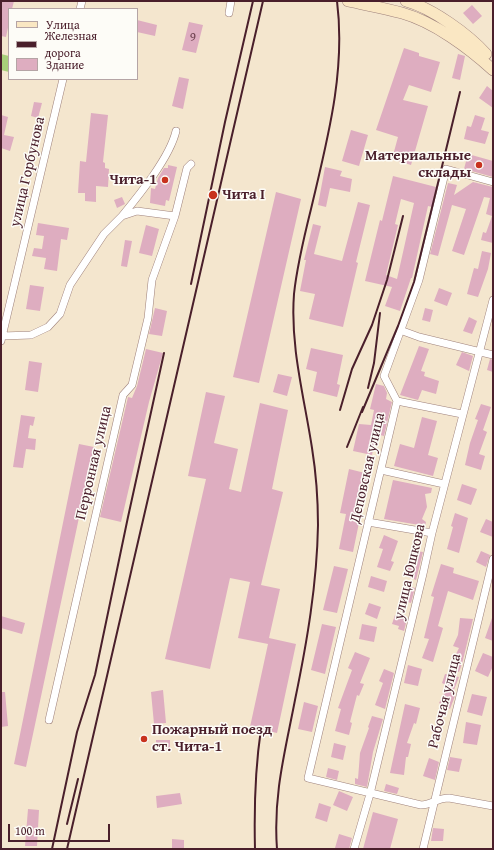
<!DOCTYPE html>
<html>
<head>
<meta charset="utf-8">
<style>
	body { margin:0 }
	#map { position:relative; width:494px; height:850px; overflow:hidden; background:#f4e6ce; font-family:"Gentium Book Plus",serif }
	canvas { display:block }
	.frame { position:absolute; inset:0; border:2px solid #4a1f2b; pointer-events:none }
	.legend { position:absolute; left:8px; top:8px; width:130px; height:72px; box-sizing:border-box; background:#fdfcf7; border:1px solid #b5a4a5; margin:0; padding:5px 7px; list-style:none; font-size:12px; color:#4a1f2b }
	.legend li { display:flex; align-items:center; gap:8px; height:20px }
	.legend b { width:20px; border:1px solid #b5a4a5 }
	.scale { position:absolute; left:8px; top:824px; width:102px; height:18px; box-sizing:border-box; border:2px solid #4a1f2b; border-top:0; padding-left:5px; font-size:12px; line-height:14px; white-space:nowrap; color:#4a1f2b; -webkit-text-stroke:3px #fdfcf7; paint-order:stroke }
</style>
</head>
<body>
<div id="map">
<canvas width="494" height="850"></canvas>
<div class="frame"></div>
<ul class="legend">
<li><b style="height:5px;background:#fae7c3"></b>Улица</li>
<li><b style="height:5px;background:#4a1f2b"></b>Железная дорога</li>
<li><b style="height:11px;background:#deadc0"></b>Здание</li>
</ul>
<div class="scale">100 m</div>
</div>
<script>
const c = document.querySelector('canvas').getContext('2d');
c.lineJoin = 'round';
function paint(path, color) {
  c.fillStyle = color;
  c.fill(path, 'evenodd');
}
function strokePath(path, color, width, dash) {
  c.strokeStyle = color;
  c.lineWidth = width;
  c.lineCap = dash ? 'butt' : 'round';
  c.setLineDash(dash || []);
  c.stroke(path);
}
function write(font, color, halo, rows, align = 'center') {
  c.font = font + ' "Gentium Book Plus",serif';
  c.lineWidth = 3;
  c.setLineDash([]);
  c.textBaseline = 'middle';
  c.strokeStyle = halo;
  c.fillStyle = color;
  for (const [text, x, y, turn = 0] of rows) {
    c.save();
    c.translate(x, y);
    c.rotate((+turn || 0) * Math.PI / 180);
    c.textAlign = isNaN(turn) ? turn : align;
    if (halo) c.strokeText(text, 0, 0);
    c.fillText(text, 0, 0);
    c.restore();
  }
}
paint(new Path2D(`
	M1,54L9,56V72L1,70Z`), '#a8cf7a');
paint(new Path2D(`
	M1,1H14L12,9H9V23L6,37L1,36Z
	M472,5L482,16L473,24L463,13Z
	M137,20L157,25L155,36L137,32Z
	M189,22L203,25L196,53L182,50Z
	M404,48L419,53V56L440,62L431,92L409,85L403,100L428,106L411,165L392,159L398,137L376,130Z
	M458,54L465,56L460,80L452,78Z
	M179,77L189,79L183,109L172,106Z
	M487,86L493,91V108L479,98Z
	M34,102L42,103L38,118L31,116Z
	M91,113L108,115L103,162L105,163V168L109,169L108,187L96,186V202L85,201V193H78L80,161L86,162Z
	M1,115L8,117L4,135L14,137L10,151L1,148Z
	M475,115L485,118L481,130L489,132L485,144L464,139L467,126L471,127Z
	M351,130L368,135L359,166L342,161Z
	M468,154L493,161V177L464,169Z
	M168,165L177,167L169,201L166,200L165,206L150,203L151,188L155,189L158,178L164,168H168Z
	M325,167L342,171L340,176L352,179L350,192L330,188L326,207L318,205Z
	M393,176L436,187L432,207L428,206L412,278H411L400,311L385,306L392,287L365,281L380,220L382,221ZM401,199L414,203L397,279L386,275L398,225L395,224Z
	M473,182L493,187V243L481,240L483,232L486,233L492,216L486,214L490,198L484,197L464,255L452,251L466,209L452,205L438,256L430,254L448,183L457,185L454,195Z
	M276,192L301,199L259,383L233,377Z
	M122,197L125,204L117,208L114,200Z
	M358,202L370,205L356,262L358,263L343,327L309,319L315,294L300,291L306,260H304L313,224L321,226L314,254L342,261Z
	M38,223L69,228L67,240L61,239L57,271L44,269L46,258L32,256L34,248L42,249L44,236L36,235Z
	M146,225L159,229L152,256L139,253Z
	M125,240L132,241L127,267L121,266Z
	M482,251L491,253L488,269L478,297L467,294L474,268L478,269Z
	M30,285L44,287L40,311L26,309Z
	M439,288L452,293L447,306L434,301Z
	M155,308L167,311L162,336L149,334Z
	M425,308L433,310L430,322L422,320Z
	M469,317L477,321L472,334L463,331Z
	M419,346L429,349L421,371L425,372L424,376L439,381L436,394L422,390L418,400L400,395Z
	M311,348L343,355L337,384L340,385L337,397L313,391L317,372L306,369Z
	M146,349L163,353L149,402L121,522L100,517L128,397L132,398L137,386Z
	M462,352L473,356L469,371L456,365Z
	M490,359L493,360V372L487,370Z
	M29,361L42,363L38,392L25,390Z
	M278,374L292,377L287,396L273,392Z
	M376,384L384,386L387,393L386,399L392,402L384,436L376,434L372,455L353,451L359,424L371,425L374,410L370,409Z
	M206,392L225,396L214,443L238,449L229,489L241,492L260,403L288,410L272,489L283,492L261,585L280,589L269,638L296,644L277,733L250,727L268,644L238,638L250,582L230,578L210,669L165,659L206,479L188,476Z
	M481,404L491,407L483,430L487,432L479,454L485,456L481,470L465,465L470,443L478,420L475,419Z
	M21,415L35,417L33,426L30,425L28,438L36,439L35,450L26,449L23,468L13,467Z
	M422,417L437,421L428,455L438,458L433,476L394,466L400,444L414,448Z
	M79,444L94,447L26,767L14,764Z
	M349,469L369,474L353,552L339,549L346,514L340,513Z
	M393,480L432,488L431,493L425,494L427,507L422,519L426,522L425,526L384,519Z
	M462,484L477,489L471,505L457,500Z
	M455,513L468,518L459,553L447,549L453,527L451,526Z
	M486,519L493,522V537L480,532Z
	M384,535L398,541L391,561L394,562L390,571L377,567L383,549L379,548Z
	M412,550L423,552L416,580L406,576Z
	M481,551L490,555L486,567L476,562Z
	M441,564L454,568L453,573L479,581L473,600L448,591L438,626L443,628L433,662L422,658L429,639L424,638L434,597L431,596Z
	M334,566L348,569L337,613L323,610Z
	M371,576L387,581L384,592L368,587Z
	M404,585L415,588L411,603L400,600Z
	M369,603L381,607L377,619L365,614Z
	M395,615L407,619L404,631L398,629L399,626L392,624Z
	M1,616L25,623L22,634L1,628Z
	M460,618L473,619L462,664L459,672L449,668L459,648L453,646L458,635Z
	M492,618H493V641L485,638Z
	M322,624L336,627L325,674L311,670Z
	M362,624L377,627L374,642L359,639Z
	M355,652L370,658L360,683L364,684L359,696L357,695L350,722L352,723L349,735L335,731L341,709L338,708L352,670L348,668Z
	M483,653L493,657V666L488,677L475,671Z
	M408,665L422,669L418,686L404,683Z
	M384,669L394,673L385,709L375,705L383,683L379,681Z
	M445,674L459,677L452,695L455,696L450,709L439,703L448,686L442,683Z
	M163,690L166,723L154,724L151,692Z
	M1,692H5L8,726L1,727Z
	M472,694L487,697L482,716L467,712Z
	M304,702L318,706L312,732L298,729Z
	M405,704L420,708L416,724L414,723L407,743L411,744L408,757H406L404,775L390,773Z
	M372,716L383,719L373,752L367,787L355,784V778L358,779L360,753L369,728L368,727Z
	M466,722L481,725L477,745L463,743Z
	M156,740H170V750H162L161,746H156Z
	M334,743L346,746L343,760L331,757Z
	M450,757L462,759L459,772L447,770Z
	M429,758L439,762L435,780L423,776Z
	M328,768L339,771L337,780L326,777Z
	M386,784L399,788L397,794L384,791Z
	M339,791L353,797L347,811L333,805Z
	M180,793L182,804L157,808L156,796Z
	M319,803L331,807L327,822L315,818Z
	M28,809L39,810L37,846H25Z
	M373,812L398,819L390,849H363Z
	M433,828L444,829L443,841H431Z
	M339,834L352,838L349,849L335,848Z
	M172,839L184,840V849H172Z`), '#deadc0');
const minor = new Path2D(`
	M80,9L82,1
	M229,13L231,1
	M493,182L446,169L419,280L384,376L397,401L308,778L421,805C431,805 437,798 449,798L493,806
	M122,216C140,194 170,157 176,131
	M175,216L187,168L191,164
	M400,330L419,337L493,355
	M2,336L31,335L48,327L60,314L70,285L104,234L122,216L137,211L175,216L152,280L148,318L132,385L123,395L49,720
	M1,341L63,79
	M397,401L462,414
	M381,470L444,484
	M368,522L432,533
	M354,849L370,794L423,574L432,533L493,300
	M423,849L493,559`);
const secondary = new Path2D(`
	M348,1C366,5 384,8 402,13C434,22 469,48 493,70
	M406,1C432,8 468,34 486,54`);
strokePath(minor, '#9f827c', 8);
strokePath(secondary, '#9f827c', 12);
strokePath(minor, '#fff', 7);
strokePath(secondary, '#fae7c3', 11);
strokePath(new Path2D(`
	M191,284L225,122L253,1
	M368,388L374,363L380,313
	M340,410L352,369L372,325L387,280L403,216
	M362,412L398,326L414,282L460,92
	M347,447L363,407
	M67,824L78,779
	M52,849L77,732L95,675L128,517L164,353
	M67,849L263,1
	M255,849C254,809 255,769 261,729
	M277,849C273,795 285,752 295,700C307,642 317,584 318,525C318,499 316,473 312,448C304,396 290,346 294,294C297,265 304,237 311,209C327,141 346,72 337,1`), '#4a1f2b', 2);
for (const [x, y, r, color] of [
	[479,165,4,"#c8321e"],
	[165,180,4,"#c8321e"],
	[213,195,5,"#c8321e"],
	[144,739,4,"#c8321e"]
]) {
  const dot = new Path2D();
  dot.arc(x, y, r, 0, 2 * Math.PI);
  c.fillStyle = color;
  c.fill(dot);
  strokePath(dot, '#fdfcf7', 1.5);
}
write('13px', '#6f4250', null, [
	["9",193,38]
]);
write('bold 15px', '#4a1f2b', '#fdfcf7', [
	["Материальные",471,156],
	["склады",471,173],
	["Чита-1",157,180],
	["Чита I",222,195,"left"],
	["Пожарный поезд",152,730,"left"],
	["ст. Чита-1",152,747,"left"]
], 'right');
write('15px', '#4a1f2b', '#fdfcf7', [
	["улица Горбунова",28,172,-77],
	["Перронная улица",94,463,-77],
	["Деповская улица",368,468,-77],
	["улица Юшкова",410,572,-77],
	["Рабочая улица",445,701,-76]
]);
</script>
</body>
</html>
